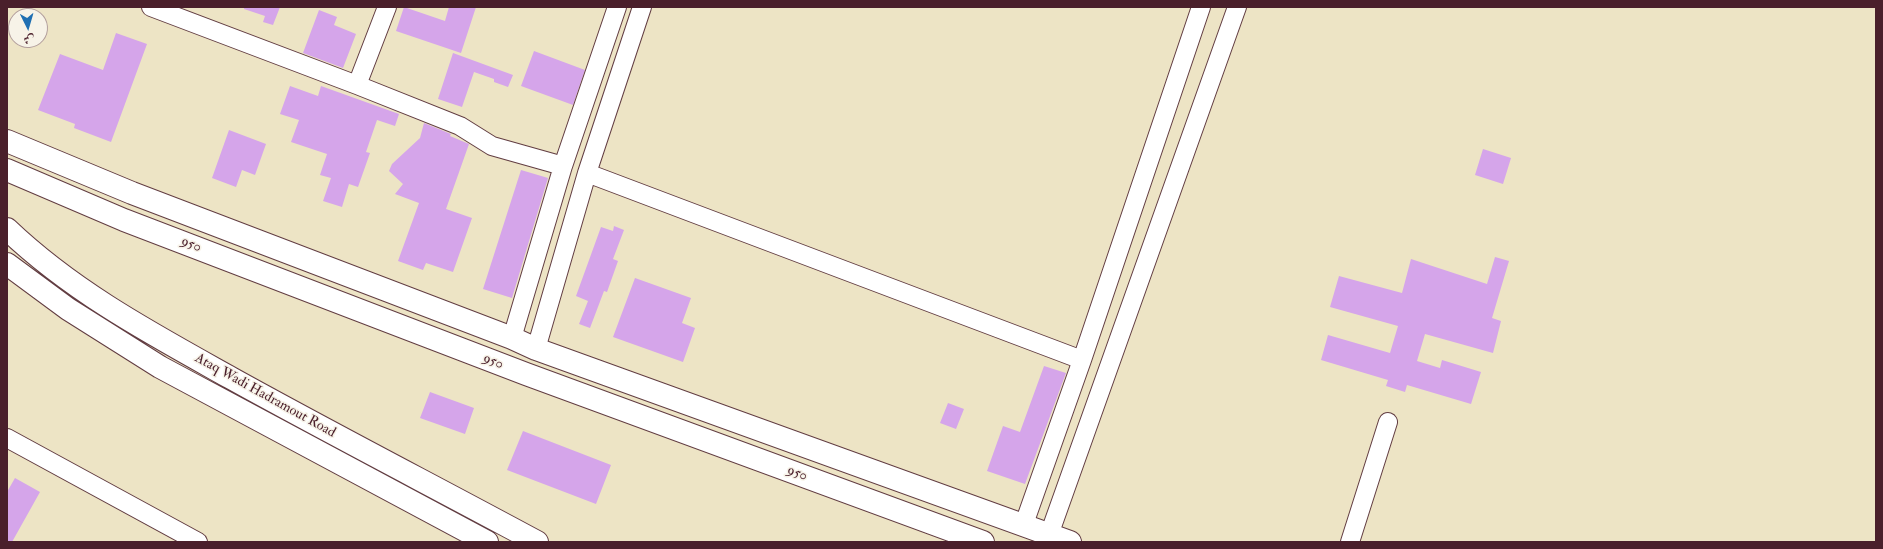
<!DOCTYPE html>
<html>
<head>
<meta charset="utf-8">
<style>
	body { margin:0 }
	#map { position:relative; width:1883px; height:549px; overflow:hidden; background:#ede4c5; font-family:"IM FELL Double Pica",Amiri,serif }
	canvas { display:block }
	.frame { position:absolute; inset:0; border:8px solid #4a1f2b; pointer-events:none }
	.north { position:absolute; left:8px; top:8px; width:40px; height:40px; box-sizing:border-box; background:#f7f3e8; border:1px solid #b29e9c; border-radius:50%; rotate:175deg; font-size:11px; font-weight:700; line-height:16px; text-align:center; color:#4a1f2b }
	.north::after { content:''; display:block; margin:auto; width:14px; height:18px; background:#1f6fb2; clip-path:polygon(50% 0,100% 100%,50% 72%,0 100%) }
</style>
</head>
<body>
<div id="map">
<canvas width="1883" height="549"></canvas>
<div class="frame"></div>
<div class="north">ش</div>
</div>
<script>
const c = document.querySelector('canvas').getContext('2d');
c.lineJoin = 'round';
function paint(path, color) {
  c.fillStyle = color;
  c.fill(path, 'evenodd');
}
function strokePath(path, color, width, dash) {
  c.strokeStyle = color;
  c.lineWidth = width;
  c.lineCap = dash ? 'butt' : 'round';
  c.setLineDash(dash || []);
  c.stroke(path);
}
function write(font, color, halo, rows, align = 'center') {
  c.font = font + ' "IM FELL Double Pica",serif';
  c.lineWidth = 3;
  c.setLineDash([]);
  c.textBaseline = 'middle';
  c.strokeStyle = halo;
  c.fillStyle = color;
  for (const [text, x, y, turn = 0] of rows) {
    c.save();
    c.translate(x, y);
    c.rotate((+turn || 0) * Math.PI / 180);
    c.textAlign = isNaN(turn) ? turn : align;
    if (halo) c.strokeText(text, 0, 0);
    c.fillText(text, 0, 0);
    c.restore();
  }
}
paint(new Path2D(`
	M244,7H280L273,25L263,22L265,16L244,9Z
	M404,7L445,21L449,7H476L461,53L396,31Z
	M319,10L337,17L334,25L356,34L343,68L303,53Z
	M116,33L147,44L111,142L74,128L75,124L38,110L60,54L103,70Z
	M534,51L585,70L573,105L521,86Z
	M453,53L513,75L508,87L494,82V79L474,72L462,107L438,99Z
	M290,86L318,96L321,86L399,114L395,126L377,120L366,152L370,153L358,187L349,184L342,207L323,201L331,178L320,175L327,154L291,142L299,120L280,114Z
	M424,123L451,134L450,136L469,144L446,209L472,218L453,272L426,263L423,270L398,261L419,203L395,194L403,184L389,171L392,164L420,138Z
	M229,130L266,144L255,175L242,170L236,187L212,178Z
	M1483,149L1511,158L1503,184L1475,175Z
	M521,170L548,178L512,298L483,289Z
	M614,226L624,230L613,259L618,261L607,292L604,291L590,328L579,324L588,301L576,296L601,227L613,231Z
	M1495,257L1509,261L1492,318L1501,321L1493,353L1425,334L1417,361L1440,368L1442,360L1481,372L1471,404L1407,385L1405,392L1386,386L1388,380L1321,360L1328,335L1390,353L1398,326L1330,307L1339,276L1402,293L1411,259L1487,284Z
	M635,278L691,298L682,323L695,328L683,362L613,337Z
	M1044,366L1066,373L1025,484L987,471L1003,426L1020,432Z
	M430,392L474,408L465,434L420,418Z
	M948,403L964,409L956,429L940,423Z
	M523,431L611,465L596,504L507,470Z
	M15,478L40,492L12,542H7V492Z`), '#d5a5ea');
const minor = new Path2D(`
	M151,7L357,85L460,126L492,146L563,166
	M357,85L387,7
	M587,173L1082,360
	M512,338L563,166L617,7
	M536,349L587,173L642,7
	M7,438L198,542
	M1024,524L1082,360L1201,7
	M1049,535L1237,7
	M1350,542L1388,422`);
const major = new Path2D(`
	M7,141L132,193L512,338L536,349L1070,542
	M7,170L124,220L526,374L983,542
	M7,229C73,292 152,334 231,378C332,434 435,487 537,542
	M7,264L68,309L160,367L487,542`);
strokePath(minor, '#623d42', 20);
strokePath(major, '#623d42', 24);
strokePath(minor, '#fff', 18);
strokePath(major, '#fff', 22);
write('14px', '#4a1f2b', '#f7f3e8', [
	["950",191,245,21],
	["950",493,362,21],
	["Ataq Wadi Hadramout Road",265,396,29],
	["950",797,474,20]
]);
</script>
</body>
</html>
